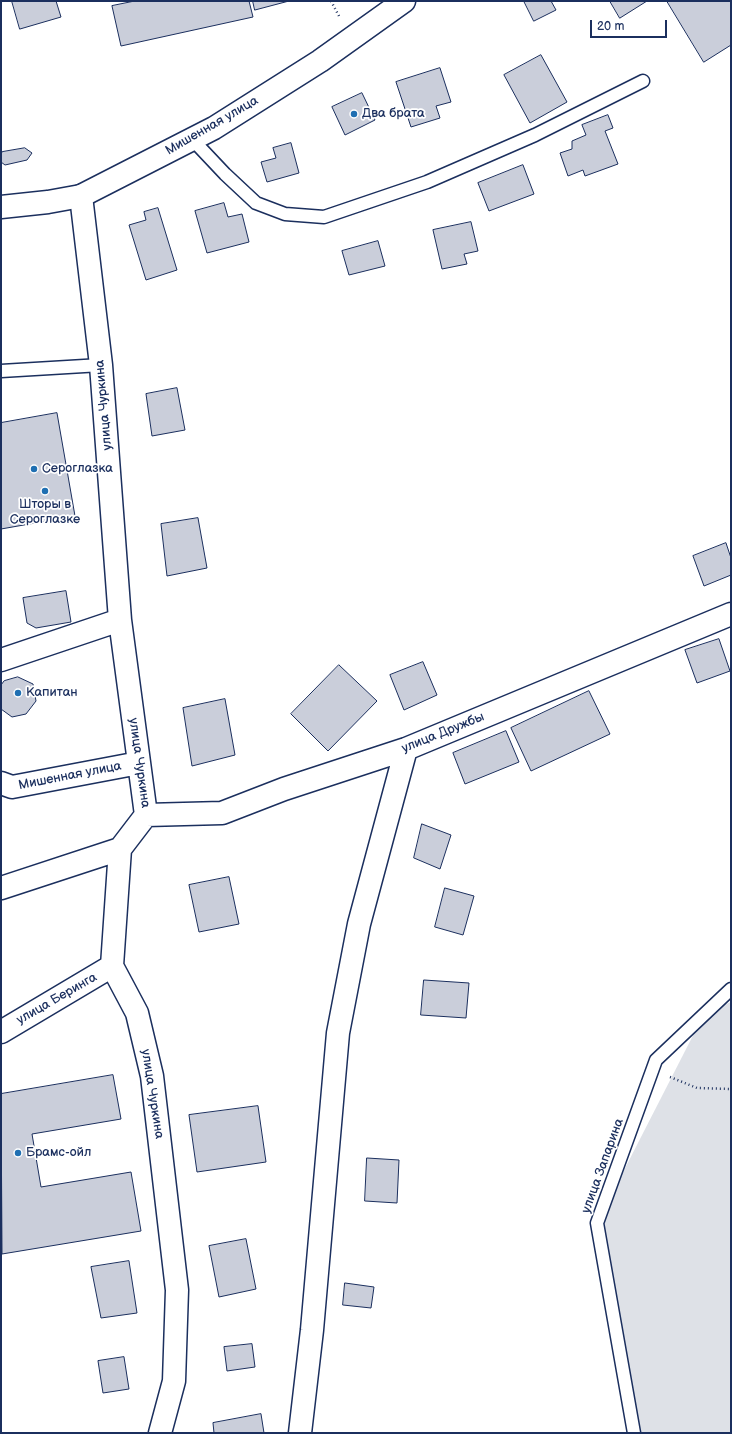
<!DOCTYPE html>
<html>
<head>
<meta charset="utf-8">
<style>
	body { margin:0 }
	#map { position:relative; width:732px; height:1434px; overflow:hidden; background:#fff; font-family:"Balsamiq Sans",sans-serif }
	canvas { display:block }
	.frame { position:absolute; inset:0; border:2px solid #1b2f5e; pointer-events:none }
	.scale { position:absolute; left:590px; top:20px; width:77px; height:18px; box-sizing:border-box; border:2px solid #1b2f5e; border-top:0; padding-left:5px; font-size:12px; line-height:14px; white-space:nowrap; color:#1b2f5e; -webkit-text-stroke:3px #fff; paint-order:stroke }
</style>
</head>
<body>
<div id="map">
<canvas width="732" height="1434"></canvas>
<div class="frame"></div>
<div class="scale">20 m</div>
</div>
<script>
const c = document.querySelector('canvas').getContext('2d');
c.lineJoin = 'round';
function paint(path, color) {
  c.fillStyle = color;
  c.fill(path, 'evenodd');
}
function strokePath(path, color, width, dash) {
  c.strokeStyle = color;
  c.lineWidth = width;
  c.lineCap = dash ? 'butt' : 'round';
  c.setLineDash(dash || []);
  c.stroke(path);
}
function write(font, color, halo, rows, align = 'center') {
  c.font = font + ' "Balsamiq Sans",sans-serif';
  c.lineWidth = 3.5;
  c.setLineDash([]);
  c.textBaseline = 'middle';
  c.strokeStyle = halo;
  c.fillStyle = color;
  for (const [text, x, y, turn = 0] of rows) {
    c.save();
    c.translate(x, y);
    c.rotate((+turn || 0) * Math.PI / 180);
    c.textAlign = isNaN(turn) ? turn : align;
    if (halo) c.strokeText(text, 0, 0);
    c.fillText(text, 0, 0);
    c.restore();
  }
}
paint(new Path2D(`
	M731,1002V1433H635L597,1223L705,1012Z`), '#dee1e7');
const building = new Path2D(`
	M12,1H56L61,17L20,29Z
	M135,1H249L253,17L121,46L112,6Z
	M253,1H289L255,10Z
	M524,1H551L556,10L534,21Z
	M610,1H647L620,18Z
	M667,1H731V45L704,62Z
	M541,55L567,102L530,123L504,75Z
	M440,68L451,102L436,106L440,118L411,127L396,82Z
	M362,93L375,120L345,135L332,107Z
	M608,115L613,128L605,131L618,164L585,176L583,170L568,176L560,153L572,149V141L586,135L582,125Z
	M291,143L299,173L267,182L261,162L276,158L273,148Z
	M25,148L32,153L27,160L5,165L1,162V154L2,152Z
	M523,165L534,194L489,211L478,183Z
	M224,203L228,217L242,214L249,242L207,253L195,211Z
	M158,208L177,270L146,280L129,225L146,220L144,212Z
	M471,222L478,251L464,254L467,264L442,269L433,230Z
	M378,241L385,266L349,275L342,251Z
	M177,388L185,430L152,436L146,394Z
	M57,413L75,516L1,529V423Z
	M198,518L207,568L167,576L161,524Z
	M726,543L731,558V575L704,586L693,556Z
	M66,591L71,622L36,628L27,623L23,598Z
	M719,639L730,671L697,683L685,650Z
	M423,662L437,695L404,710L390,675Z
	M339,665L377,701L328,751L291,714Z
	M18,677L33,684L36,701L26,714L12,717L1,709V685L4,681Z
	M589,691L610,734L531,771L511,728Z
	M225,699L235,755L192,766L183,708Z
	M506,731L519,762L465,784L453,753Z
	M422,824L451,835L440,869L414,858Z
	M229,877L239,924L199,932L189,885Z
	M445,888L474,896L463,935L435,927Z
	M424,980L469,983L466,1018L421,1015Z
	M113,1075L121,1119L32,1134L41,1187L131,1172L141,1231L2,1254L1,1094Z
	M258,1106L266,1162L197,1172L189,1115Z
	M367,1158L399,1160L397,1203L365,1201Z
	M246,1239L256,1289L219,1297L209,1246Z
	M129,1261L137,1313L101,1318L91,1267Z
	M345,1283L374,1287L371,1308L343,1305Z
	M252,1344L255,1367L227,1371L224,1347Z
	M124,1357L129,1389L103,1393L98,1361Z
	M261,1414L264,1433H214L213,1423Z`);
paint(building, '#caceda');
strokePath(building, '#1b2f5e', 1);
const service = new Path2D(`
	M192,139L225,174L256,203L285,214L324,217L427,182L535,135L643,81
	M1,371L101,365
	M634,1433L597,1223L656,1060L731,989`);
const minor = new Path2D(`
	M81,196L101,365L120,620L146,815L120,849L112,966L137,1013L152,1076L177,1290L174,1381L160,1433
	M1,660L120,620
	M1,783L12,787L139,763
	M146,815L222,813L284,789L406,749L731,614
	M1,888L120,849
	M1,1032L112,966
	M300,1433L312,1330L338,1033L359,924L406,749`);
const secondary = new Path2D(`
	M1,207L48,202L81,196L214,128L320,61L404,1`);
strokePath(service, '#1b2f5e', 15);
strokePath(minor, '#1b2f5e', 25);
strokePath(secondary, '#1b2f5e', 25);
strokePath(new Path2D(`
	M331,1L340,18
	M670,1077L697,1088L731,1089`), '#1b2f5e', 2.5, [1, 3]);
strokePath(service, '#fff', 12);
strokePath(minor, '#fff', 22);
strokePath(secondary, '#fff', 22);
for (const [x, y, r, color] of [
	[354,114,4,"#1f6fb2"],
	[34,469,4,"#1f6fb2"],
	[45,491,4,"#1f6fb2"],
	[18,693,4,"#1f6fb2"],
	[18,1153,4,"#1f6fb2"]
]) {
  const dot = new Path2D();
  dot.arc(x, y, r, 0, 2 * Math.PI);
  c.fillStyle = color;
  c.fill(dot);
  strokePath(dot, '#fff', 1.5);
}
write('13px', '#1b2f5e', '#fff', [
	["Два брата",362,114],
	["Сероглазка",42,469],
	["Шторы в",45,505,"center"],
	["Сероглазке",45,520,"center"],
	["Капитан",26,693],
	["Брамс-ойл",26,1153]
], 'left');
write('13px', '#1b2f5e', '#fff', [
	["Мишенная улица",212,126,-30],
	["улица Чуркина",104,405,-95],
	["улица Дружбы",443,733,-22],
	["улица Чуркина",139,763,82],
	["Мишенная улица",70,776,-11],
	["улица Беринга",57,999,-30],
	["улица Чуркина",152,1094,81],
	["улица Запарина",603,1166,-70]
]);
</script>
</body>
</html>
